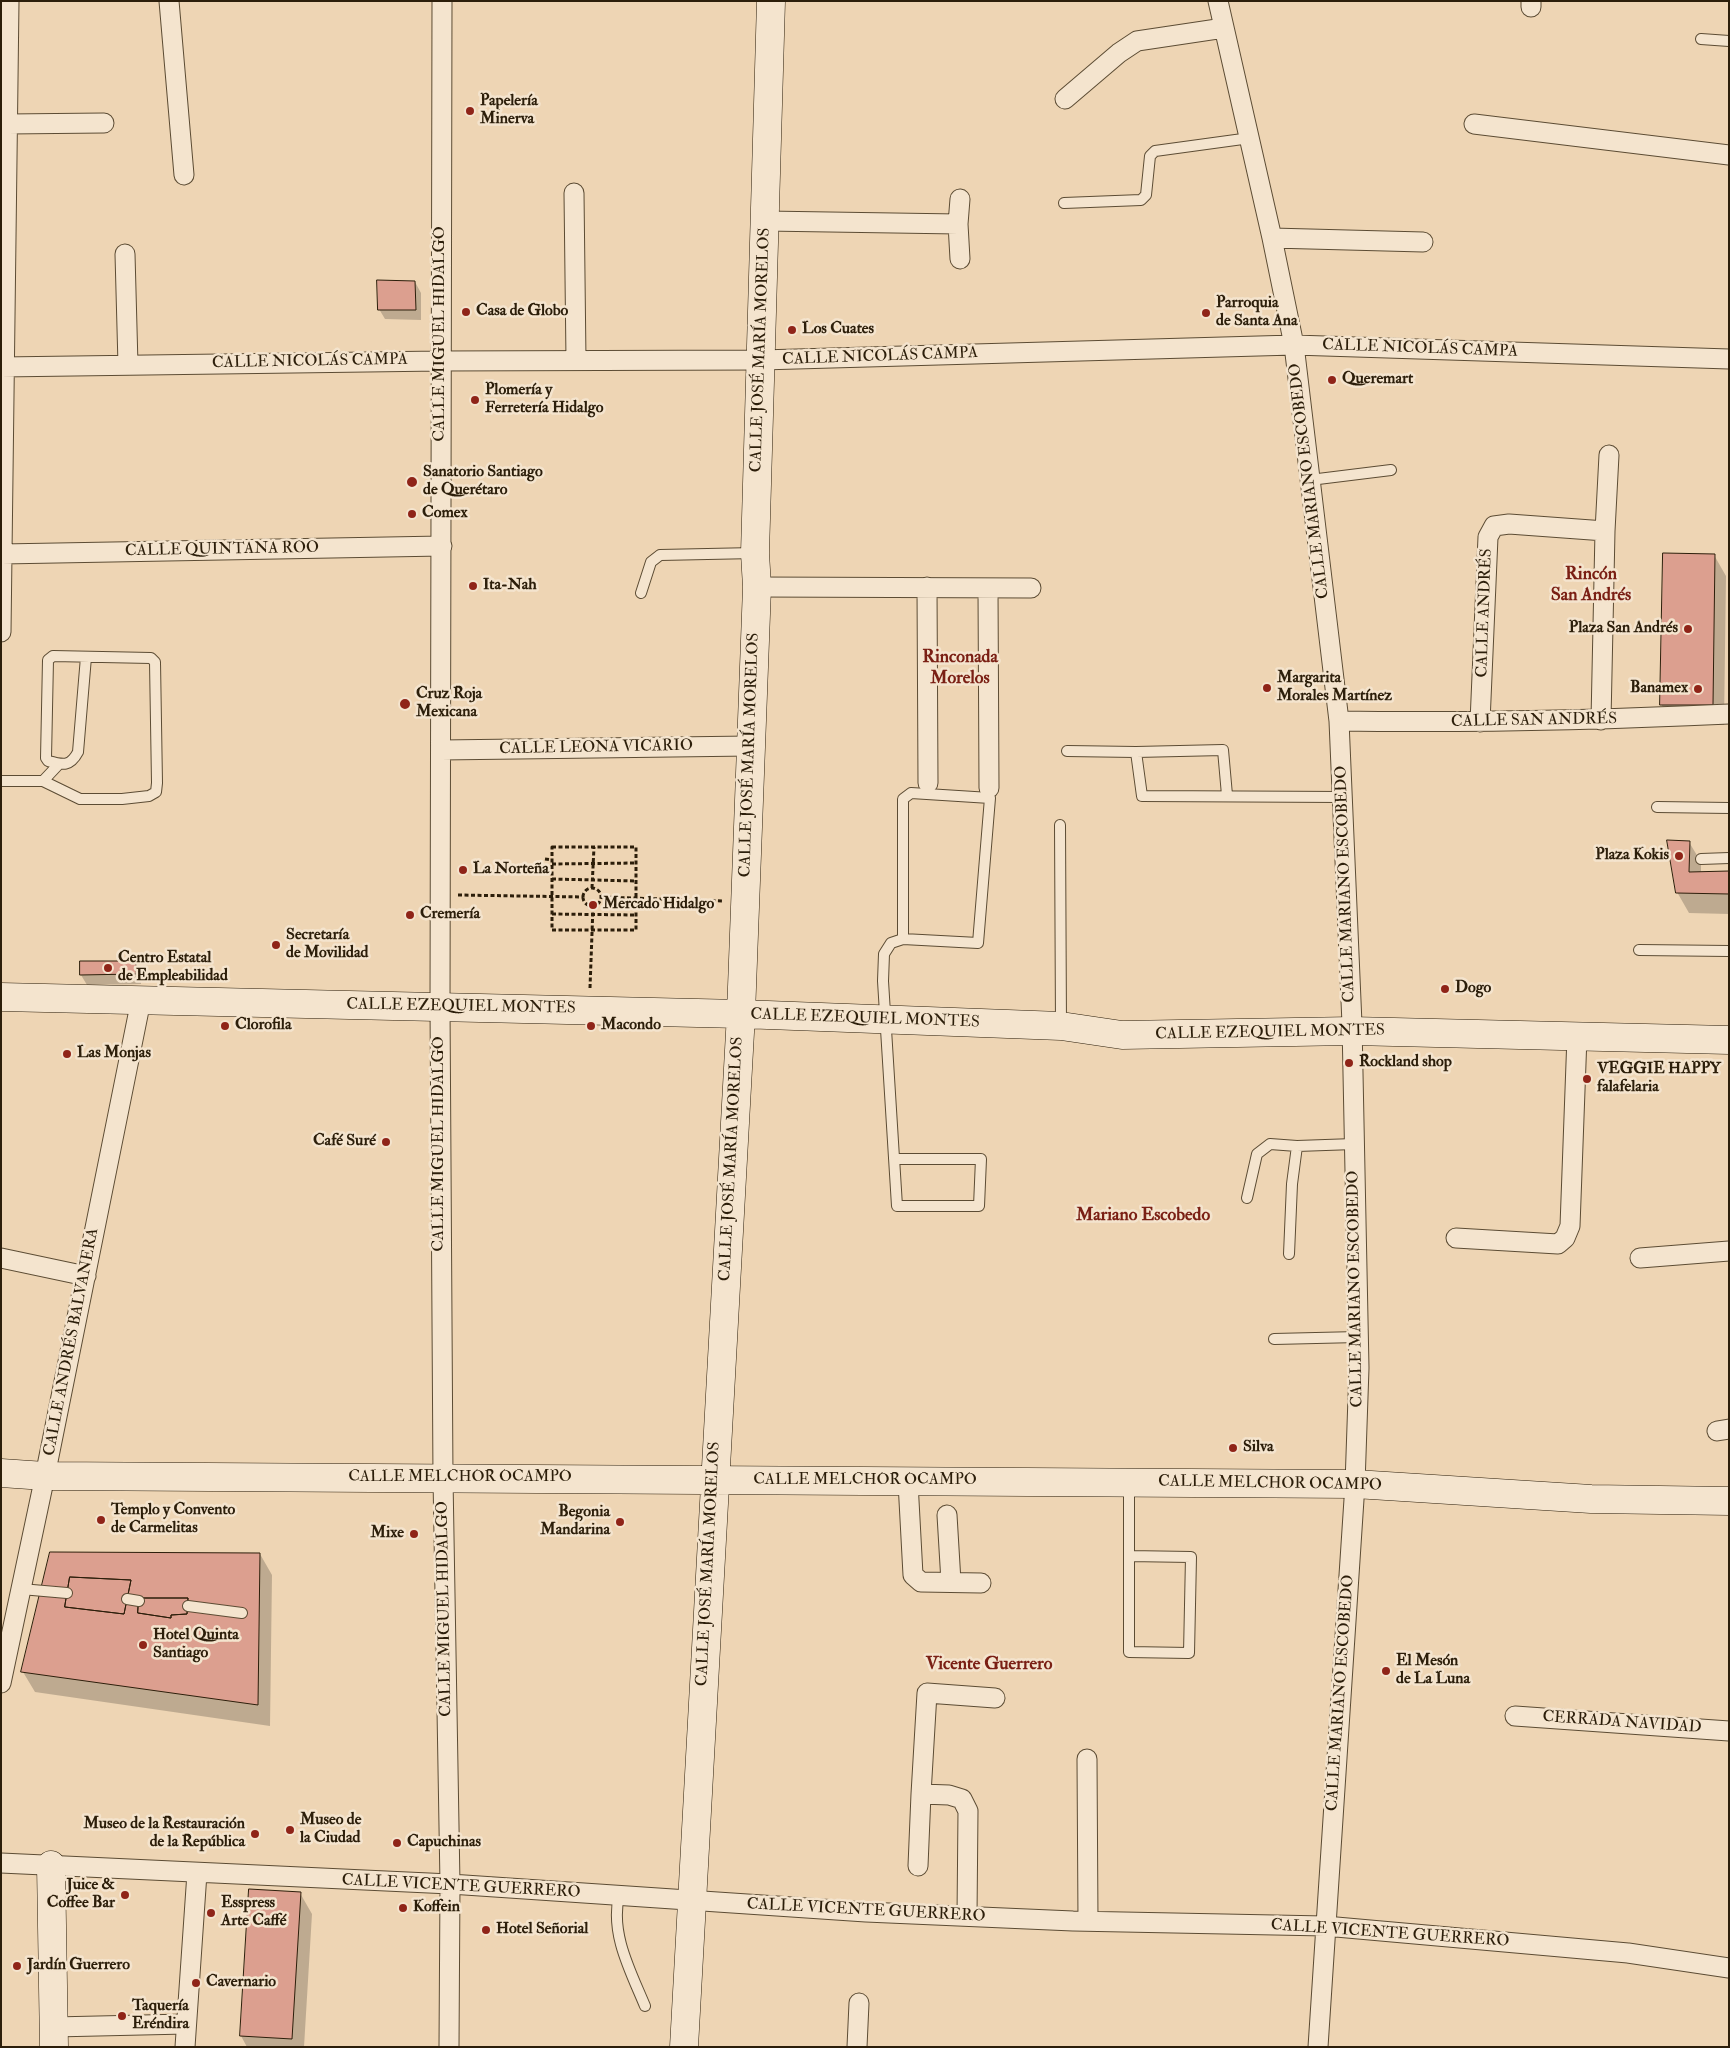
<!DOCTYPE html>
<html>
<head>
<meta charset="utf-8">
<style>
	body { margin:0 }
	#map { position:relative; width:1730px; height:2048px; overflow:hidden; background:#eed5b4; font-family:"IM FELL Double Pica",serif }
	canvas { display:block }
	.frame { position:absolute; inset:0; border:2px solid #2c1e0a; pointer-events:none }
</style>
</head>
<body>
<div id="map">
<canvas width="1730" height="2048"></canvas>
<div class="frame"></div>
</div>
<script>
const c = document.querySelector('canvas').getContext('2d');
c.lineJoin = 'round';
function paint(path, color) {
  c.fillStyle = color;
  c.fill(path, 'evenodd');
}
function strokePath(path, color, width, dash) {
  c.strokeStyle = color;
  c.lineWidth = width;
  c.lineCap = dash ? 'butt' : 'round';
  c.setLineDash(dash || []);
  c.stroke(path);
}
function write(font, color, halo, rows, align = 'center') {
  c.font = font + ' "IM FELL Double Pica",serif';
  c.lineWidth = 5;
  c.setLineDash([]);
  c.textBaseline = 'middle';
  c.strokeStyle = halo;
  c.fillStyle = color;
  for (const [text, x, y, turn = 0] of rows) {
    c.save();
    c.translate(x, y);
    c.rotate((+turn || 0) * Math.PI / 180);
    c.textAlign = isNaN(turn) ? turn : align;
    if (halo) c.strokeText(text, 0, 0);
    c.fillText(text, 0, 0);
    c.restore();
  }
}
paint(new Path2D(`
	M415,282L421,293V320L385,319L379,309Z
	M1714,555L1726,576L1724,725H1673L1661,704Z
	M1689,842L1701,862V873L1729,872V914L1689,913L1677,892Z
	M135,962L141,972V984L87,985L81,975V963Z
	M260,1554L272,1575L270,1726L35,1692L23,1672Z
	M300,1893L312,1914L304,2047H247L241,2036Z`), '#0003');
const building = new Path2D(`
	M377,280L415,281L416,310H378Z
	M1663,553L1715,554L1713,705H1660Z
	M1667,840L1690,841L1689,872L1729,871V894L1676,893Z
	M80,961H136V974L80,975Z
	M50,1552L260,1553L258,1705L21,1672ZM70,1577L131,1580L124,1614L65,1607ZM139,1598H188L187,1614L171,1615V1618L138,1613Z
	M70,1577L131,1580L124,1614L65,1607Z
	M139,1598H188L187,1614L171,1615V1618L138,1613Z
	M249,1889L301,1892L292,2039L240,2036Z`);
paint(building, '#dc9f8f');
strokePath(building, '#2c1e0a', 1);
const lane = new Path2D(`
	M1701,39L1729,41
	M1064,203L1141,200L1146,195L1150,156L1155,151L1250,138
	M1310,480L1391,470
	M641,593L651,562L660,555L755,553
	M1067,751L1136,752
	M1,781H43L80,799H122L149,796L156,792L157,783L155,662L151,658L53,656L48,660L46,758L48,761C63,765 70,767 78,752L86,657
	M43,781L59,764
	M1227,795L1223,750L1136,752L1142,796L1342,797
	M1657,807L1729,808
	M1060,825L1061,1026
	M1701,859L1729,858
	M1639,950L1729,951
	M894,1159H981L979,1206H897L883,981L884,954L891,943L903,939L978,943L990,798L911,793L903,799V939
	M1247,1198L1257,1154L1270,1144L1297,1146
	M1289,1254L1292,1184L1297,1146L1354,1144
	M1274,1339L1358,1337
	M1129,1483V1652L1189,1653L1191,1557L1129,1556
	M21,1589L67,1593
	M127,1599L139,1601
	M188,1606L242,1613
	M619,1896C610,1934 631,1972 645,2006`);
const street = new Path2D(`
	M169,1L184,175
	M442,1L440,1006L443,1478L450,1884L449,2047
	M1218,1L1272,238L1294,345L1339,721L1352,1024L1359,1368L1355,1484L1318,2047
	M1531,7V1
	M1065,99L1119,53L1137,41L1224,28
	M8,124L104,123
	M1474,124L1729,155
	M574,193L576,360
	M960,199L958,224L960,259
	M765,221L958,224
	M1272,238L1423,242
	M125,254L128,365
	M1,367L440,361L761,360L1294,345L1729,359
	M2,554L442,546
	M757,587L1031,588
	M927,587L928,783
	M988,589L989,788
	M1,632L9,1
	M1601,720L1605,531L1609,455
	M1339,721C1469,723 1599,720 1729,714
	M1480,722L1488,537L1494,526L1509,524L1605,531
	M441,750L750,746
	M1456,1238L1558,1244L1565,1238L1570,1226L1577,1036
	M1,1258L86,1276
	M1640,1258L1729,1251
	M1717,1431L1729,1429
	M908,1482L913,1575L921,1582L981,1583
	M947,1515L951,1582
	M1,1683L45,1476L141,1000
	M1515,1716L1729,1731
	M1087,1759L1088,1921
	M921,1794L927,1693L995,1698
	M1,1863L450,1884L866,1912L1073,1921L1325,1926L1628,1953L1729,1968
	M918,1866L921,1794L949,1795L962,1799L968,1811L967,1916
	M54,2027L186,2024
	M185,2047L197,1873
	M857,2047L859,2003`);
const secondary = new Path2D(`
	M1,997L741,1014L1061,1026L1122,1035L1352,1031L1729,1040
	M1,1473L45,1476L1355,1484L1591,1499L1729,1501
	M51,1865L54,2047
	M684,2047L741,1014L757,587L755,553L771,1`);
strokePath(lane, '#5c4c34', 12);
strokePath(street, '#5c4c34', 21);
strokePath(secondary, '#2c1e0a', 29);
strokePath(new Path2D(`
	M552,847H636V930H552Z
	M545,859L552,860
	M552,864L636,863
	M552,879L636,881
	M592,888L594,847
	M583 897a9 9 0 1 1 18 0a9 9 0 1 1-18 0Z
	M458,895L583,897
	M601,897L723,901
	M552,914L636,915
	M590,988L593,906`), '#2c1e0a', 3, [4, 2.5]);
strokePath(lane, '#f4e4ce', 10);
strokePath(street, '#f4e4ce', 19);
strokePath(secondary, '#f4e4ce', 28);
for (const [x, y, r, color] of [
	[470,111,5,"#8f2418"],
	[466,312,5,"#8f2418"],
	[1206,313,5,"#8f2418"],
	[792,330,5,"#8f2418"],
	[1332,380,5,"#8f2418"],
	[475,400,5,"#8f2418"],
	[412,482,6,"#8f2418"],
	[412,514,5,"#8f2418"],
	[473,586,5,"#8f2418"],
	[1688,629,5,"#8f2418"],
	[1267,688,5,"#8f2418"],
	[1698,689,5,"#8f2418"],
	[405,704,6,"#8f2418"],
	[1679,856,5,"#8f2418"],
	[463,870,5,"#8f2418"],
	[593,905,5,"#8f2418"],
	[410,915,5,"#8f2418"],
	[276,945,5,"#8f2418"],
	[108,968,5,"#8f2418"],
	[1445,989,5,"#8f2418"],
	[225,1026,5,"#8f2418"],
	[591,1026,5,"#8f2418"],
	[67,1054,5,"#8f2418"],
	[1349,1063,5,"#8f2418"],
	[1587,1079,5,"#8f2418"],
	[386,1142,5,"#8f2418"],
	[1233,1448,5,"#8f2418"],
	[101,1520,5,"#8f2418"],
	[620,1522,5,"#8f2418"],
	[414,1534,5,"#8f2418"],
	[143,1645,5,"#8f2418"],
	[1386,1671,5,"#8f2418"],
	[290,1830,5,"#8f2418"],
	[255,1834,5,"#8f2418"],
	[397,1843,5,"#8f2418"],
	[125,1895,5,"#8f2418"],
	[403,1908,5,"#8f2418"],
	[211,1913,5,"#8f2418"],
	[486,1930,5,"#8f2418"],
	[17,1966,5,"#8f2418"],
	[196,1983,5,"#8f2418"],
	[122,2016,5,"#8f2418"]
]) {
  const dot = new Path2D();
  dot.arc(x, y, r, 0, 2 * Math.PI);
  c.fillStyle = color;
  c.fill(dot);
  strokePath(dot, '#f4e4ce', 2);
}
write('bold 16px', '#2c1e0a', '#f4e4ce', [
	["Papelería",480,102],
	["Minerva",480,120],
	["Parroquia",1216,304],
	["de Santa Ana",1216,322],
	["Casa de Globo",476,312],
	["Los Cuates",802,330],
	["Queremart",1342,380],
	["Plomería y",485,391],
	["Ferretería Hidalgo",485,409],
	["Sanatorio Santiago",423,473],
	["de Querétaro",423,491],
	["Comex",422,514],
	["Ita-Nah",483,586],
	["Plaza San Andrés",1678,629,"right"],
	["Margarita",1277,679],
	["Morales Martínez",1277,697],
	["Banamex",1688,689,"right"],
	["Cruz Roja",416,695],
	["Mexicana",416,713],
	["Plaza Kokis",1669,856,"right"],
	["La Norteña",473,870],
	["Mercado Hidalgo",603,905],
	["Cremería",420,915],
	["Secretaría",286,936],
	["de Movilidad",286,954],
	["Centro Estatal",118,959],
	["de Empleabilidad",118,977],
	["Dogo",1455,989],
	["Clorofila",235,1026],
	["Macondo",601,1026],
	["Las Monjas",77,1054],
	["Rockland shop",1359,1063],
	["VEGGIE HAPPY",1597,1070],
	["falafelaria",1597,1088],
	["Café Suré",376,1142,"right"],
	["Silva",1243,1448],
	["Templo y Convento",111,1511],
	["de Carmelitas",111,1529],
	["Begonia",610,1513,"right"],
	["Mandarina",610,1531,"right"],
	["Mixe",404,1534,"right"],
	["Hotel Quinta",153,1636],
	["Santiago",153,1654],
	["El Mesón",1396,1662],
	["de La Luna",1396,1680],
	["Museo de",300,1821],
	["la Ciudad",300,1839],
	["Museo de la Restauración",245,1825,"right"],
	["de la República",245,1843,"right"],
	["Capuchinas",407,1843],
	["Juice &",115,1886,"right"],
	["Coffee Bar",115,1904,"right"],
	["Esspress",221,1904],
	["Arte Caffé",221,1922],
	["Koffein",413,1908],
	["Hotel Señorial",496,1930],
	["Jardín Guerrero",27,1966],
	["Cavernario",206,1983],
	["Taquería",132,2007],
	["Eréndira",132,2025]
], 'left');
write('16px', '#2c1e0a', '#f4e4ce', [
	["CALLE MIGUEL HIDALGO",441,334,-90],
	["CALLE NICOLÁS CAMPA",1420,349,2],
	["CALLE JOSÉ MARÍA MORELOS",761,350,-88],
	["CALLE NICOLÁS CAMPA",880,357,-2],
	["CALLE NICOLÁS CAMPA",310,362,-1],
	["CALLE MARIANO ESCOBEDO",1310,481,-97],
	["CALLE QUINTANA ROO",222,550,-1],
	["CALLE ANDRÉS",1485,613,-88],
	["CALLE SAN ANDRÉS",1534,721,-1],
	["CALLE LEONA VICARIO",596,748,-1],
	["CALLE JOSÉ MARÍA MORELOS",750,755,-88],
	["CALLE MARIANO ESCOBEDO",1346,884,-92],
	["CALLE EZEQUIEL MONTES",461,1007,1],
	["CALLE EZEQUIEL MONTES",865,1019,2],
	["CALLE EZEQUIEL MONTES",1270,1033,-1],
	["CALLE MIGUEL HIDALGO",440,1144,-90],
	["CALLE JOSÉ MARÍA MORELOS",732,1159,-87],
	["CALLE MARIANO ESCOBEDO",1356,1289,-91],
	["CALLE ANDRÉS BALVANERA",72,1342,-79],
	["CALLE MELCHOR OCAMPO",460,1478],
	["CALLE MELCHOR OCAMPO",865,1481],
	["CALLE MELCHOR OCAMPO",1270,1484,1],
	["CALLE JOSÉ MARÍA MORELOS",709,1564,-87],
	["CALLE MIGUEL HIDALGO",445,1609,-91],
	["CALLE MARIANO ESCOBEDO",1341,1693,-86],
	["CERRADA NAVIDAD",1622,1723,4],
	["CALLE VICENTE GUERRERO",461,1887,3],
	["CALLE VICENTE GUERRERO",866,1911,3],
	["CALLE VICENTE GUERRERO",1390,1934,4]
]);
write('bold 18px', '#7a1f14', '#f4e4ce', [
	["Rincón",1591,575],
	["San Andrés",1591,596],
	["Rinconada",960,658],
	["Morelos",960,679],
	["Mariano Escobedo",1143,1216],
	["Vicente Guerrero",989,1665]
]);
</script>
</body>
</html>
